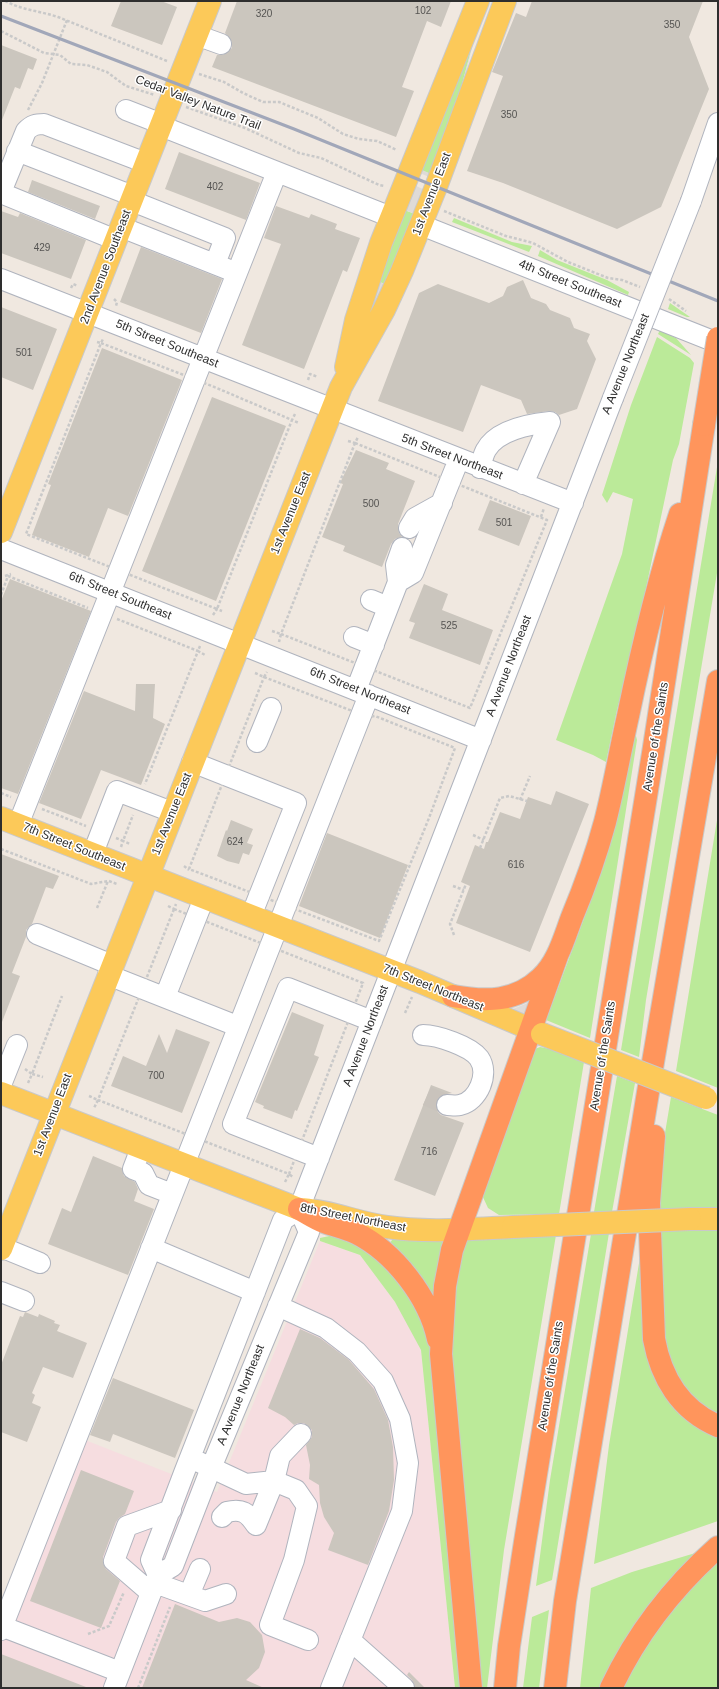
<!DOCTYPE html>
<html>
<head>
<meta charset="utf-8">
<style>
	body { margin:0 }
	#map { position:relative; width:719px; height:1689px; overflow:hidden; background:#f0e8e0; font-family:Arial,sans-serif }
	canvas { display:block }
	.frame { position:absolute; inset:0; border:2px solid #2e2e2e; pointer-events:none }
</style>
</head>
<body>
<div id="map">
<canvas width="719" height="1689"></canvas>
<div class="frame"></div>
</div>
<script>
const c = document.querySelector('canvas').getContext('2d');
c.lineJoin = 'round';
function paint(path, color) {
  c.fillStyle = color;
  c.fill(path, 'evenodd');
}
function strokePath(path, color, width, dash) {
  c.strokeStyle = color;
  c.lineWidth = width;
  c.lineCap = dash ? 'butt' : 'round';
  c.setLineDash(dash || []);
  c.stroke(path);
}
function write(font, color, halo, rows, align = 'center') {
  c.font = font + ' Arial,sans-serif';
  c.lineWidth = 3;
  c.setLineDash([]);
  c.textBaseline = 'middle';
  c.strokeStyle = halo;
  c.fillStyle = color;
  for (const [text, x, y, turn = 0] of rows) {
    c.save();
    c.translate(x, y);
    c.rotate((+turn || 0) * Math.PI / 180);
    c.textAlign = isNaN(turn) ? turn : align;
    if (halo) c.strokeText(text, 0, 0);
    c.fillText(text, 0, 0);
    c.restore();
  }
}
paint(new Path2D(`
	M320,1241L360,1255L395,1302L409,1324L421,1350L455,1688H1V1624L75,1436L217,1492Z`), '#f6dde0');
paint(new Path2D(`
	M473,43L461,88L431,174L420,170Z
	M404,210L415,214L386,284L379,282Z
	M454,218L512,242L532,246L529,252L452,222Z
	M540,250L557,260L607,280L629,292L628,295L538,256Z
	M670,303L690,317H687L668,309Z
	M660,330L676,338L691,355L658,334Z
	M657,337L690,358L694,363L679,444L673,460L634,645L617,710L606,762L593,755L556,740L622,554L633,499L613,492L607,503L602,495L631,405Z
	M718,461V567L646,1000L639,1057L621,1050Z
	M632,734L636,736L637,740L590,1038L546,1020L604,865Z
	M718,814V1088L676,1071Z
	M540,1047L550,1049L584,1062L559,1214L499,1215L488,1208L482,1195L535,1049Z
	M617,1076L635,1083L612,1212H594Z
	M671,1097L718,1115V1209L657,1210L660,1163Z
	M718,1229V1418L687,1397L663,1354L657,1231Z
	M609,1233L552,1580L536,1586L550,1480L591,1234Z
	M334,1235C370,1240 403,1283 419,1313C425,1325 428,1339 432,1351L464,1688H455L421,1350L395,1302L360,1255L320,1241V1238Z
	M556,1235L504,1550L487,1688H477L447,1322L463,1240Z
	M394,1237L445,1238L439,1294L433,1297L390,1243Z
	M643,1239L649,1341L718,1433V1521L594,1564L609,1445Z
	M702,1551L603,1688H580L591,1588L632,1572Z
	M718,1557V1688H619L652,1631Z
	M549,1610L539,1688H523L532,1617Z`), '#bbea99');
paint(new Path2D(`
	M477,27L462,89L438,159L431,176L429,177L420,173L419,169L474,28ZM470,42L473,43L461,88L431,174L420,169Z
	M414,185L425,190V193L397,263L376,309L373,310L378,282L387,254L411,189ZM405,210L415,214L385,284L379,282Z
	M530,1002L528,1016L510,1010L518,1007Z`), '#dfdbd7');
paint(new Path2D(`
	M121,1H161L177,7L162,45L111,26Z
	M237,1H451L441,27L427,21L402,87L414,91L396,137L212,67L217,55H223L232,48V42L225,33Z
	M532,1H703L689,37L709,89L661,207L617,229L503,183L467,171L503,76L492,72L516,13L526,17Z
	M1,45L37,59L33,70L28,68L20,89L15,87L2,120Z
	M179,152L260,183L246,220L165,189Z
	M32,180L100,206L95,219L28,192Z
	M276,206L309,218L311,214L337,224L335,229L360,238L347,272L343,270L304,369L242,345L281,244L264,238Z
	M1,211L18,217L20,213L86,240L71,279L1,253Z
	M141,247L222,279L201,333L120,302Z
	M523,280L531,298L546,304L550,310L570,318L574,328L590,334L587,341L596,359L577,409L559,415L555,412L549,411L527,414L521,400L481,385L463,432L378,401L419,293L438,284L489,303L503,296L507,287Z
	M1,307L57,329L33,390L1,377Z
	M102,348L182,380L128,516L108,508L89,557L32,535L51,485L48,484Z
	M212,397L286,426L216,601L142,571Z
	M356,450L389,463L386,469L415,481L398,524L399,533L402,537L395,539L391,544L382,567L343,551L345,546L322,537L343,484L340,483Z
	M490,500L531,516L519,546L478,530Z
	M10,579L91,611L18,794L1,788V601Z
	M424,584L448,594L442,610L493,630L480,665L409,638L415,623L409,621Z
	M136,684H155L153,718L165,724L141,785L101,770L81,819L39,803L84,691L135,711Z
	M556,791L589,804L530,952L456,923L470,886L461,882L475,845L484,849L486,842H488L500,812L520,819L528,797L551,805Z
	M231,820L253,829L247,843L253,845L249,855L243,853L239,864L227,861L217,856L226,830L227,831Z
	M327,833L408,865L380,938L299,906Z
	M1,854L59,876L53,889L46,887L32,924L26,930V937L12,973L20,976L2,1022Z
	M292,1012L324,1025L314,1055L319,1057L297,1111L295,1110L292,1119L263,1108L264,1106L255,1102Z
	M176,1029L210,1042L182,1113L111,1086L123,1056L146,1066L159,1034L167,1053Z
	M431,1085L452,1093L442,1095L437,1099L436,1105L437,1111L441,1115L464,1123L435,1196L394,1180Z
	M93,1156L122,1168L124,1176L135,1182L138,1189L134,1201L154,1209L128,1275L48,1244L62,1208L71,1212Z
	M25,1312L38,1317L39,1314L55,1321L54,1323L60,1325L57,1331L87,1343L73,1378L43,1367L32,1393L35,1395L32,1403L41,1407L27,1442L1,1432V1365L20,1316L23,1317Z
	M300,1329L320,1338L349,1360L374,1389L388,1420L393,1447L394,1480L389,1511L368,1565L328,1550L334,1533L324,1517L320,1503L319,1485L309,1479L310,1465L306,1445L312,1437V1430L304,1423H298L294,1425L285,1417L268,1408Z
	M113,1378L194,1410L175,1458L113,1434L110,1442L90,1435Z
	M81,1470L134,1491L125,1514L119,1518L116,1522L103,1557V1563L106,1569L120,1581L101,1628L30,1601Z
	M175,1604L219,1622L237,1618L250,1622L262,1635L265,1652L259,1668L246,1680L264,1688H142Z
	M1,1654L86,1687V1688H1Z
	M409,1672L425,1688H415L412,1680L407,1675Z`), '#cbc6be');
strokePath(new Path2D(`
	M427,1096L447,1105`), '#c9c3bc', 20, [20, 10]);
const minor = new Path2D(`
	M196,35L221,44
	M126,110L162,124
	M161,126L391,217
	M17,151L133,196
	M1,192L26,131C32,125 36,124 44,124L146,163
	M1,193L116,240
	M132,201L225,238L215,264
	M691,201L718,123
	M421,225L718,343
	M121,227L227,269
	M1,279L573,503
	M480,468C482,462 483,455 486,450C497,430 530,424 550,422L523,484
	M409,528L415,518L442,503
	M1,549L481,740
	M398,582L396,565L402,548
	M371,600L388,607
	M354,637L374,645
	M356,690L398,582L413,573L459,459
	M257,742L271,708
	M192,762L296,803L251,916
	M18,825L277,172
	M93,853L117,791L172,812
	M37,934L112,965
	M108,975L237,1026
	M165,997L204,898
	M423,1035C437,1035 470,1046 479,1058C490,1074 478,1101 460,1105C456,1106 451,1105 447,1105
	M1,1085L17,1045
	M141,1148L133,1169L143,1173L149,1185L172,1194
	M319,1158L233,1124L288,988L372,1021
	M1,1247L40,1263
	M151,1248L255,1292
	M1,1292L24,1301
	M278,1306L326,1328L357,1352L383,1381L400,1419L408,1463L402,1511L331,1688
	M199,1462L246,1484L274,1481L296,1490L307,1506L294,1560L270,1625L308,1640
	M222,1517L227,1512C242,1508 248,1513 256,1525
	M256,1525L274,1481L280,1456L301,1434
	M158,1575L151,1560L184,1473L283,1220L299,1209L613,398
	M155,1583L205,1601L226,1594
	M151,1593L114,1561L127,1526L171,1510
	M189,1595L200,1569
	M1,1626L120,1672
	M1,1630L369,695
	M350,1640L404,1688
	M114,1688L158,1575L173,1566L211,1468L309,1232L299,1209`);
const major = new Path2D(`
	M346,367L356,320L381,243L478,1
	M1,532L210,1
	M1,818L420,982L542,1034
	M1,1093L299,1209C329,1210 357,1223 387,1227C428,1233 471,1229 513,1227
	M690,1219H718
	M1,1249L341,387L384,310L402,271L436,187L505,1`);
const highway = new Path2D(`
	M453,996C486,1002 516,1002 541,978C558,962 564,938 572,917C585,886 596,855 605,822C614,787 620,751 628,716C642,648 658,580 680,514
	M654,1136L649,1203L654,1339C661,1377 680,1410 718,1426
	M299,1209C307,1213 315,1219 324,1222C335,1226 345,1228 356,1233C394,1252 429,1297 438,1339
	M471,1688L441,1354L445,1286L452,1250L557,956
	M505,1688L509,1646L525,1542L654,747L704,425
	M555,1688L565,1601L651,1074L718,681
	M611,1688C637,1633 673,1587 718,1547`);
strokePath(minor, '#b0b4be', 22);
strokePath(major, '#c9c9c9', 24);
strokePath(highway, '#c9c9c9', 24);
strokePath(new Path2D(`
	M5,1C22,10 40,11 58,17L167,61
	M1,31L44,53L60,55L71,64L87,65L107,72L126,86L155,95
	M199,74L224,82L243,93L263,102H279L318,118L343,134L359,139L377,141L397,150
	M186,107L245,128L299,153L321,158L379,185L385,186
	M28,110L42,83L67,20
	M444,211L506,236L533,243L568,262L608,278L622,280L640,287
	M71,288L73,284L78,286
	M114,299L117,302L116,306
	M669,299L686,311
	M97,342L101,343L103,339
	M101,343L212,386L292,420L217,609L26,534Z
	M308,380L310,374L318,377
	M295,414L292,420L299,423
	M348,441L355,443L358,437
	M355,443L547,520L470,708L281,634Z
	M541,517L544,508
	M5,576L11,574
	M1,595L8,576L88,608
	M213,615L217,609L222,611
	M117,619L198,651L145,784
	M272,631L281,634L279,642
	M200,646L198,651L205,655
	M255,673L264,677L267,672
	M264,677L368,717L375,716L455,748L429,818L379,941L189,869Z
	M1,793L11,797
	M520,800L530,776
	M42,809L86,826
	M473,835L484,840
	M116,838L123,841L133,815
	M121,847L123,841L130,844
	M480,848L500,798L509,796L527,801
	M1,849L91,884L108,881L97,908
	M184,866L189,870
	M109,881L117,884
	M453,886L464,890
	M168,906L174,909L176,904
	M174,909L363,983L289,1174L98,1100Z
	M454,935L450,924L466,884
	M405,1013L412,997
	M25,1069L32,1074L62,996
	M28,1083L32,1074L43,1077
	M89,1096L98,1100L94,1108
	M285,1182L289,1174L293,1177
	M88,1634L109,1626L124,1592
	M138,1688L170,1607`), '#c9c9c9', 2.5, [3, 2]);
strokePath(minor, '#fff', 20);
strokePath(major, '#fcc959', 22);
strokePath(highway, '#ff955c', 22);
strokePath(new Path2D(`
	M1,16L294,129L718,301`), '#a1a7b9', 3);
const minorBridge = new Path2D(`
	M613,398L691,201`);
const majorBridge = new Path2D(`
	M542,1034L706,1098
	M513,1227L690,1219`);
const highwayBridge = new Path2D(`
	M704,425L718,338`);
strokePath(minorBridge, '#b0b4be', 22, []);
strokePath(majorBridge, '#c9c9c9', 24, []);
strokePath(highwayBridge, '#c9c9c9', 24, []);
strokePath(minorBridge, '#fff', 20);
strokePath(majorBridge, '#fcc959', 22);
strokePath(highwayBridge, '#ff955c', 22);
write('10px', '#555452', null, [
	["102",423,11],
	["320",264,14],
	["350",672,25],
	["350",509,115],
	["402",215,187],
	["429",42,248],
	["501",24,353],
	["500",371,504],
	["501",504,523],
	["525",449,626],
	["624",235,842],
	["616",516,865],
	["700",156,1076],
	["716",429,1152]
]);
write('12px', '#2e2e2e', '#fff', [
	["Cedar Valley Nature Trail",198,103,21],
	["1st Avenue East",432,194,-69],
	["2nd Avenue Southeast",106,267,-69],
	["4th Street Southeast",570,284,22],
	["5th Street Southeast",167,344,22],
	["A Avenue Northeast",626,364,-68],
	["5th Street Northeast",452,457,21],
	["1st Avenue East",291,513,-68],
	["6th Street Southeast",120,596,22],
	["A Avenue Northeast",509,666,-69],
	["6th Street Northeast",360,691,22],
	["Avenue of the Saints",656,737,-81],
	["1st Avenue East",172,814,-68],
	["7th Street Southeast",74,847,22],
	["7th Street Northeast",433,988,22],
	["A Avenue Northeast",366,1036,-69],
	["Avenue of the Saints",603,1056,-81],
	["1st Avenue East",53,1115,-69],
	["8th Street Northeast",353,1218,11],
	["Avenue of the Saints",551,1376,-81],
	["A Avenue Northeast",241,1395,-68]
]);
</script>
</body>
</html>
